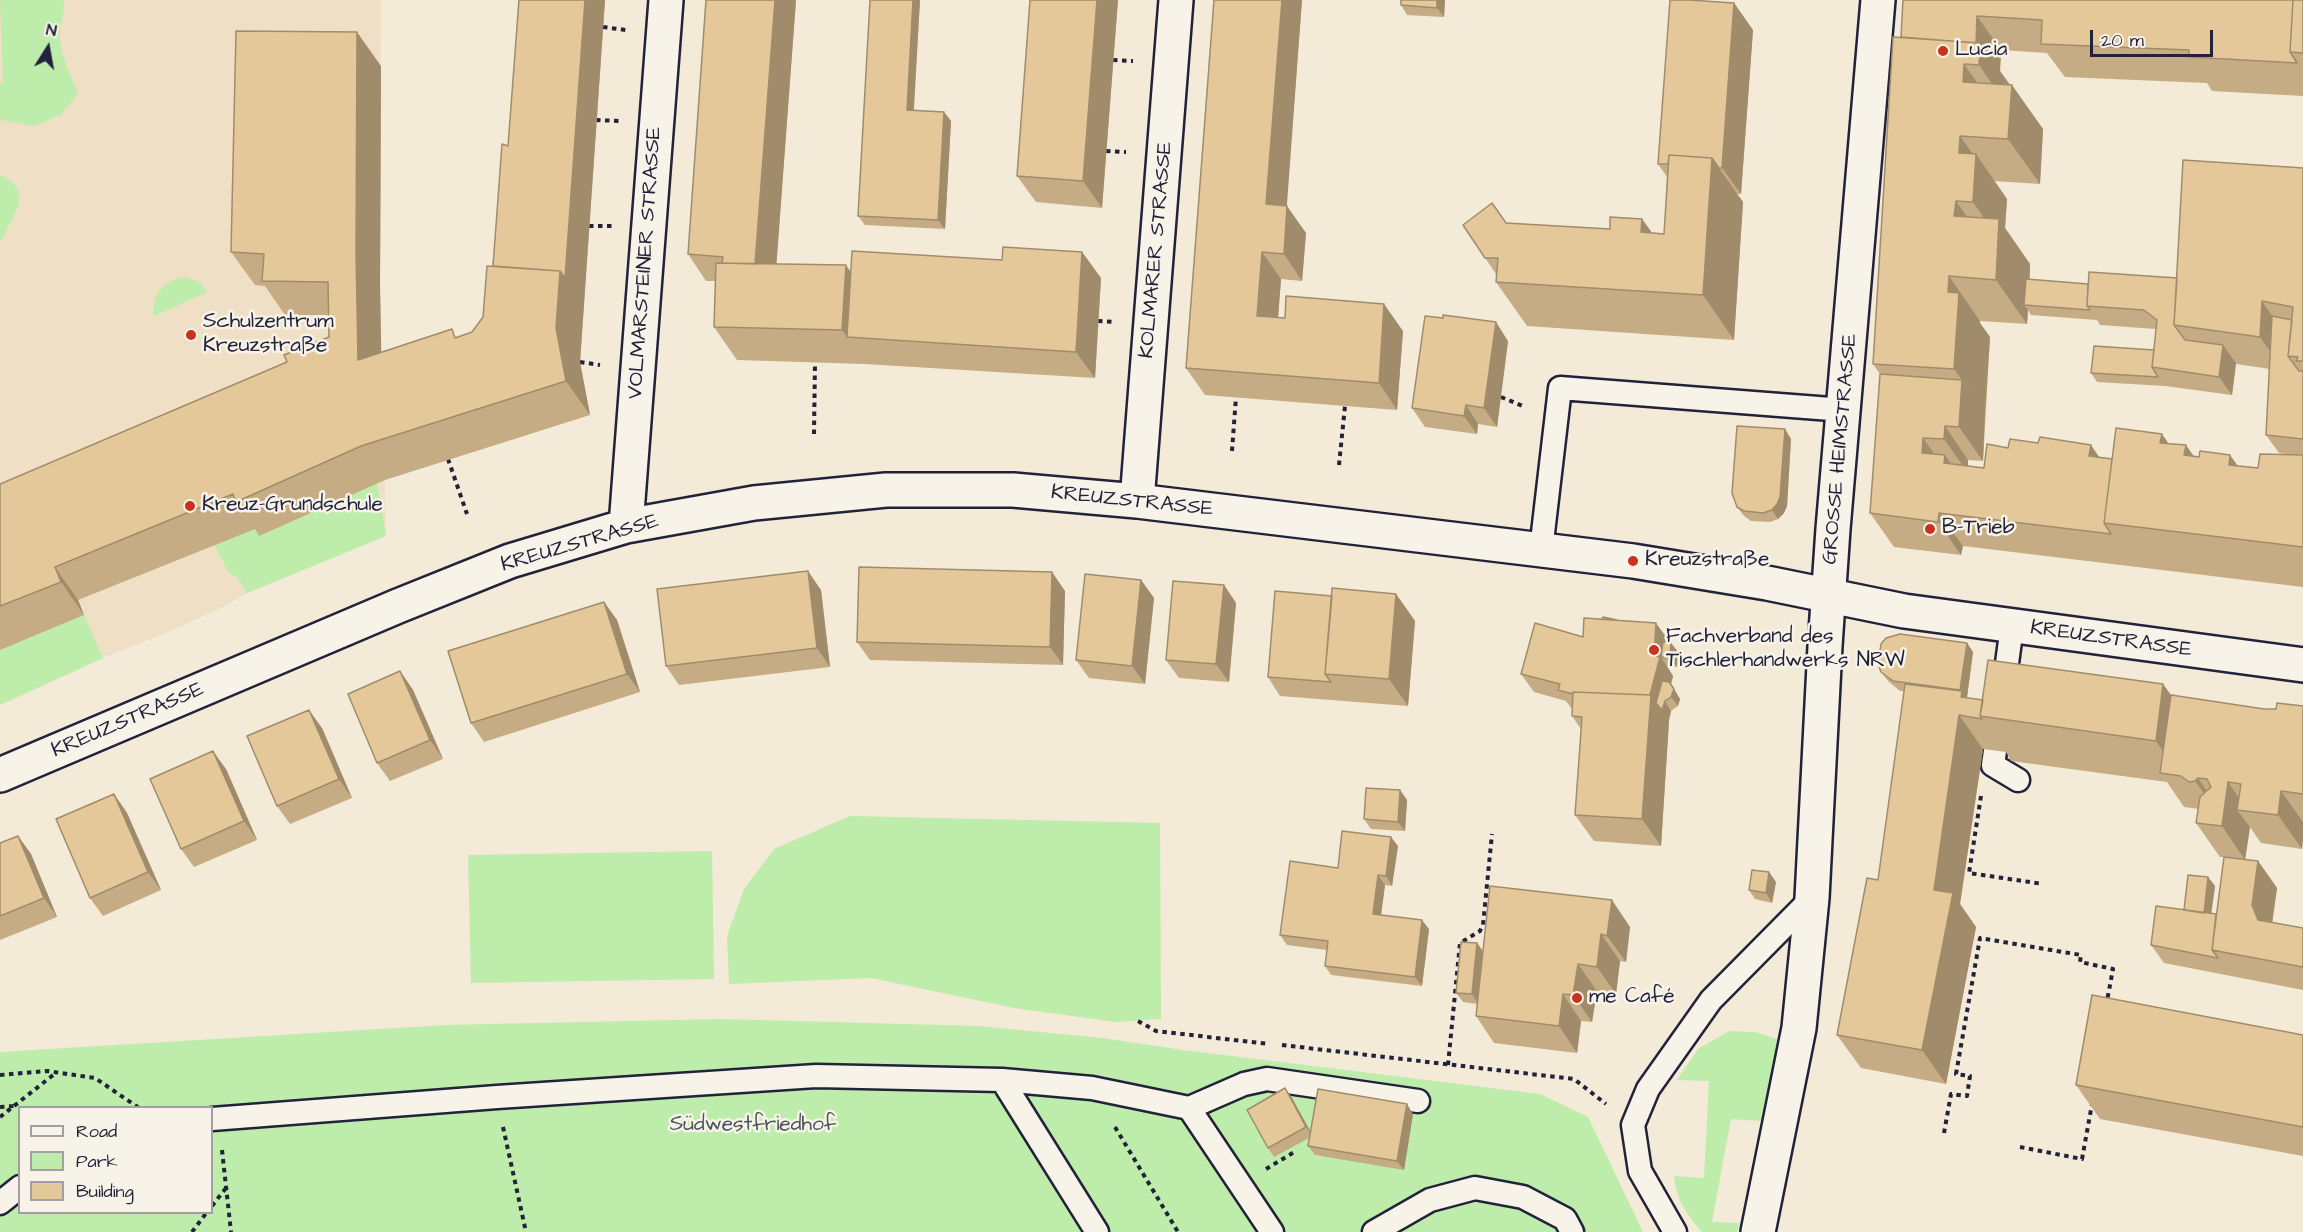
<!DOCTYPE html>
<html>
<head>
<meta charset="utf-8">
<style>
	body { margin:0 }
	#map { position:relative; width:2303px; height:1232px; overflow:hidden; background:#f3ead8; font-family:"Architects Daughter",sans-serif }
	canvas { display:block }
	.legend { position:absolute; left:18px; top:1106px; width:195px; height:108px; box-sizing:border-box; background:#f7f3e8; border:2px solid #a29fa3; margin:0; padding:8px 10px; list-style:none; font-size:18px; color:#22223b }
	.legend li { display:flex; align-items:center; gap:12px; height:30px }
	.legend b { width:30px; border:2px solid #a29fa3 }
	.north { position:absolute; left:18px; top:18px; width:60px; height:60px; -webkit-text-stroke:4px #f7f3e8; paint-order:stroke; rotate:11deg; font-size:16px; font-weight:700; line-height:24px; text-align:center; color:#22223b }
	.north::after { content:''; display:block; margin:auto; width:21px; height:27px; background:#22223b; clip-path:polygon(50% 0,100% 100%,50% 72%,0 100%) }
	.scale { position:absolute; left:2090px; top:30px; width:123px; height:27px; box-sizing:border-box; border:3px solid #22223b; border-top:0; padding-left:8px; font-size:18px; line-height:21px; white-space:nowrap; color:#22223b; -webkit-text-stroke:4px #f7f3e8; paint-order:stroke }
</style>
</head>
<body>
<div id="map">
<canvas width="2303" height="1232"></canvas>
<ul class="legend">
<li><b style="height:8px;background:#f7f3e8"></b>Road</li>
<li><b style="height:16px;background:#bdecab"></b>Park</li>
<li><b style="height:16px;background:#e5c899"></b>Building</li>
</ul>
<div class="north">N</div>
<div class="scale">20 m</div>
</div>
<script>
const c = document.querySelector('canvas').getContext('2d');
c.lineJoin = 'round';
function paint(path, color) {
  c.fillStyle = color;
  c.fill(path, 'evenodd');
}
function strokePath(path, color, width, dash) {
  c.strokeStyle = color;
  c.lineWidth = width;
  c.lineCap = dash ? 'butt' : 'round';
  c.setLineDash(dash || []);
  c.stroke(path);
}
function write(font, color, halo, rows, align = 'center') {
  c.font = font + ' "Architects Daughter",sans-serif';
  c.lineWidth = 5;
  c.setLineDash([]);
  c.textBaseline = 'middle';
  c.strokeStyle = halo;
  c.fillStyle = color;
  for (const [text, x, y, turn = 0] of rows) {
    c.save();
    c.translate(x, y);
    c.rotate((+turn || 0) * Math.PI / 180);
    c.textAlign = isNaN(turn) ? turn : align;
    if (halo) c.strokeText(text, 0, 0);
    c.fillText(text, 0, 0);
    c.restore();
  }
}
paint(new Path2D(`
	M0,0H381L380,286L386,536L247,593L223,607L166,633L103,658L0,705Z`), '#efe0c5');
paint(new Path2D(`
	M0,0H63C66,12 60,21 60,33C59,54 71,75 78,94L62,114L35,126L0,120V83H3Z
	M0,175C36,192 12,214 3,239L0,240Z
	M185,277L200,282L207,292L154,316C151,295 165,279 185,277Z
	M377,483L386,536L247,593L237,577L228,572L215,545L257,528L260,535Z
	M84,615L103,658L0,705V650Z
	M850,816L1160,823L1161,1019L1116,1022L1014,1008L871,978L729,984L727,936L744,889L774,849Z
	M712,851L714,979L471,983L468,855Z
	M721,1019L978,1026L1103,1038L1183,1050L1540,1094L1588,1117L1643,1232H0V1052L446,1025ZM20,1108H212V1212H20Z
	M1729,1031L1754,1032L1781,1040L1761,1121L1731,1119L1712,1222L1740,1223L1737,1232H1702C1687,1214 1676,1200 1674,1176L1704,1178L1709,1081L1677,1080L1698,1049Z`), '#bdecab');
const lane = new Path2D(`
	M1541,550L1560,388L1844,410
	M2003,693L2012,626
	M1995,751L1993,765L2018,780
	M1002,1080L1097,1232
	M1189,1108L1244,1084L1267,1079L1418,1101
	M212,1119L497,1097L816,1076L1002,1080L1092,1088L1189,1108L1272,1232
	M0,1203L20,1187
	M1374,1232L1430,1200L1475,1188L1523,1197L1565,1219L1572,1232
	M1675,1232L1640,1171L1633,1125L1648,1089L1711,1000L1812,898`);
const street = new Path2D(`
	M1137,501L1176,0
	M626,526L666,0
	M0,775L398,606L510,561L626,526L754,503L886,490H1013L1137,501L1633,561L1767,583L1904,611L2303,665
	M1758,1232L1799,1028L1812,898L1825,646L1833,529L1878,0`);
strokePath(lane, '#22223b', 27);
strokePath(street, '#22223b', 38);
strokePath(new Path2D(`
	M603,27L626,30
	M1113,60L1133,61
	M596,120L619,121
	M1106,151L1126,152
	M589,226H612
	M1098,321L1114,322
	M580,362L600,365
	M1501,397L1525,407
	M814,434L815,362
	M1232,451L1236,397
	M448,459L467,514
	M1339,465L1345,406
	M1981,796L1969,873L2043,884
	M1138,1021L1156,1031L1269,1044
	M1282,1045L1574,1079L1606,1104
	M1448,1065L1460,943L1480,931L1483,925L1492,834
	M0,1075L47,1071L95,1078L139,1108
	M0,1107L14,1106
	M0,1117L57,1072
	M503,1127L526,1232
	M1115,1127L1178,1232
	M1944,1133L1951,1094L1967,1096L1970,1076L1956,1074L1980,938L2081,955L2080,962L2113,969L2107,1001
	M2020,1147L2082,1159L2092,1104
	M222,1150L231,1232
	M1266,1169L1296,1151
	M212,1206L226,1188
	M192,1232L207,1212`), '#22223b', 4, [4.5, 4.5]);
strokePath(lane, '#f7f3e8', 22);
strokePath(street, '#f7f3e8', 33);
paint(new Path2D(`
	M519,0H605L580,362L590,415L385,480L259,536L255,529L78,600L84,615L0,650V484L287,362L329,337V315H285L265,286L255,285L231,252L381,66L380,286L381,352L457,337L472,332L483,317L492,266L508,146Z
	M796,0L776,264L850,272L1002,260L1082,252L1101,278L1095,378L865,364L737,360L714,327L716,281H706L688,254Z
	M920,0L914,110L944,112L951,121L945,229L865,225L858,216Z
	M1030,0H1118L1102,208L1036,202L1017,176Z
	M1214,0H1302L1286,206L1306,233L1302,281L1281,279L1278,318L1403,331L1397,410L1205,395L1186,368Z
	M1401,0H1445L1444,17L1407,15L1401,5Z
	M1903,0H2303V96L2212,91L2207,83L2065,77L2047,53L2001,50L2000,71L2043,129L2040,184L1994,181L2007,199L2005,228L2030,264V279L2088,284L2177,278L2303,168V587L1963,546L1961,555L1894,547L1870,513L1880,374L1873,364L1901,37ZM2028,310L2031,315L2097,320L2100,325L2156,329L2154,350L2091,373L2097,382L2165,386L2232,395L2236,364L2270,369L2266,435L2279,453L2295,455L2258,468L2238,466L2194,456L2169,444L2112,459L2008,448L1984,468L1968,466V460L1983,461L1990,337L1980,323V321L2027,324Z
	M1734,3L1753,30L1741,194H1737L1743,202L1734,340L1527,326L1496,282V274L1463,225L1506,223L1610,229L1642,219L1652,233L1664,234L1667,177L1658,164Z
	M1508,341L1497,427L1478,424L1477,434L1425,427L1412,408Z
	M1785,429L1791,439L1787,506L1784,513L1778,519L1770,522L1751,521L1744,516L1737,507Z
	M1141,580L1154,598L1145,684L1089,678L1076,660Z
	M1224,585L1236,603L1229,682L1179,678L1166,660Z
	M821,590L830,667L679,685L666,666Z
	M1065,591L1063,665L870,660L857,642Z
	M1396,594L1415,621L1408,706L1280,696L1268,677L1332,596Z
	M604,602L617,620L640,692L484,742L471,723Z
	M1583,637L1669,641V643H1671L1678,652L1677,667H1668V668L1673,676L1671,684L1680,699L1678,706L1671,711L1669,720V721L1661,846L1594,841L1575,815L1581,729L1572,716V709L1566,701L1534,692L1521,674Z
	M1967,643L1973,652L1967,698L1983,700L2171,695L2264,709H2276L2303,706V839L2302,849L2261,843L2250,827L2245,860L2258,861L2277,888L2272,922L2303,928V990L2164,963L2151,945L2184,910L2208,877L2215,886L2211,914H2216L2224,857H2220L2196,823L2199,809L2184,807L2167,782L2011,761L2006,752L1983,749L1960,904L1976,927L1946,1084L1861,1068L1837,1035L1878,880L1904,691H1900L1888,681L1881,672Z
	M400,671L413,690L443,759L390,781L377,763Z
	M322,728L352,798L290,824L277,806Z
	M226,769L257,840L194,867L181,849Z
	M1400,790L1407,800L1405,831L1371,829L1364,819Z
	M114,794L127,813L161,890L103,916L90,898Z
	M18,836L31,854L57,917L0,940V843Z
	M1398,846L1392,886L1385,885L1381,915L1429,929L1422,986L1331,975L1325,966L1327,950L1287,945L1280,935L1338,868Z
	M1776,882L1772,903L1755,899L1749,890Z
	M1630,927L1626,962L1620,961L1616,994L1597,991L1592,1022L1581,1021L1577,1053L1494,1043L1476,1016L1477,1004L1463,1002L1456,993L1477,943L1483,951Z
	M2303,1035V1156L2100,1119L2076,1085Z
	M1285,1088L1292,1098L1310,1132L1413,1114L1404,1170L1315,1155L1308,1146L1309,1138L1274,1157L1268,1148Z`), '#c5ac84');
paint(new Path2D(`
	M585,0H605L580,362L590,415L566,381L556,328L560,271Z
	M775,0H796L774,298L755,271Z
	M913,0H920L913,120L907,110Z
	M1097,0H1118L1102,208L1083,181Z
	M1282,0H1302L1285,231L1266,204Z
	M1437,0H1445L1444,17L1437,8Z
	M1734,3L1753,30L1741,194L1722,168Z
	M1977,16L2001,50L2000,71L2011,87L2012,85L2043,129L2040,184L2008,139L2010,110L1979,65L1975,53Z
	M357,32L381,66L380,286L382,393L358,360L356,252Z
	M1964,64L1995,108L1963,82Z
	M944,112L951,121L945,229L938,220Z
	M1960,136L1975,157L1976,154L2007,199L2005,228L2030,264L2028,305H2024L2028,310L2027,324L1996,280L1998,239L1973,202L1959,153Z
	M1712,158L1743,202L1734,340L1703,295Z
	M1956,201L1987,246L1954,216Z
	M1287,206L1306,233L1302,281L1284,254Z
	M1642,219L1674,263L1641,232Z
	M1082,252L1101,278L1095,378L1076,352Z
	M1262,252L1281,279L1276,343L1257,316Z
	M846,265L869,299L847,337L842,330Z
	M1949,276L1980,321V323L1990,337L1985,413L1954,369L1948,292Z
	M2262,301L2285,335L2284,371L2260,337Z
	M1384,304L1403,331L1397,410L1379,383Z
	M1496,322L1508,341L1497,427L1484,408Z
	M2223,345L2236,363L2232,395L2219,377Z
	M1962,380L1985,413L1983,461L1959,427Z
	M1466,405L1478,424L1477,434L1464,416Z
	M1945,426L1968,460V473L1944,439Z
	M1785,429L1791,439L1787,506L1784,513L1778,519L1772,510Z
	M2162,434L2193,479L2160,443Z
	M1923,438L1947,472L1922,453Z
	M2091,445L2114,479L2089,456Z
	M2186,445L2217,490L2184,455Z
	M1945,455L1968,489L1944,463Z
	M2230,455L2262,500L2229,465Z
	M1939,513L1963,546L1961,555L1938,522Z
	M55,567L78,600L84,615L61,582Z
	M808,571L821,590L830,667L817,648Z
	M1052,572L1065,591L1063,665L1050,647Z
	M1141,580L1154,598L1145,684L1132,666Z
	M1224,585L1236,603L1229,682L1216,664Z
	M1396,594L1415,621L1408,706L1389,679Z
	M604,602L617,620L640,692L627,674Z
	M1656,623L1669,641L1668,658L1661,657L1673,676L1671,684L1680,699L1678,706L1671,697L1665,701L1671,711L1669,720V721L1661,846L1642,819L1648,702L1654,656Z
	M1671,643L1678,652L1677,667L1670,658Z
	M1967,643L1973,652L1967,697H1961L1960,690Z
	M400,671L413,690L443,759L430,740Z
	M2163,684L2195,728L2180,776L2156,741Z
	M309,710L322,728L352,798L339,779Z
	M1959,715L1983,749L1960,904L1976,927L1946,1084L1922,1050L1934,890Z
	M213,751L226,769L257,840L244,821Z
	M2198,778L2221,811L2219,814L2195,781Z
	M2228,782L2248,811L2237,810L2250,827L2245,860L2222,826Z
	M1400,790L1407,800L1405,831L1398,822Z
	M2281,791L2303,822V839L2302,849L2278,815Z
	M114,794L127,813L161,890L148,872Z
	M18,836L31,854L57,917L44,898Z
	M1391,837L1398,846L1392,886L1386,876Z
	M2258,861L2277,888L2271,932L2258,920L2252,905Z
	M1769,872L1776,882L1772,903L1766,893Z
	M1378,875L1385,885L1380,923L1373,914Z
	M2208,877L2215,886L2210,923L2203,914Z
	M1612,900L1630,927L1626,962L1607,936Z
	M1422,920L1429,929L1422,986L1415,977Z
	M1601,934L1620,961L1616,994L1597,967Z
	M1477,943L1484,953L1478,1004L1472,994Z
	M1578,964L1597,991L1592,1022L1573,995Z
	M1563,994L1581,1021L1577,1053L1559,1026Z
	M1285,1088L1292,1098L1313,1136L1306,1127Z
	M1407,1104L1413,1114L1404,1170L1397,1161Z`), '#a08c6b');
const building = new Path2D(`
	M519,0H585L565,278L560,271L493,266L502,144L508,146Z
	M706,0H775L755,264L722,263L723,257L688,254Z
	M870,0H913L907,110L944,112L938,220L858,216Z
	M1030,0H1097L1083,181L1017,176Z
	M1214,0H1282L1266,204L1287,206L1284,254L1262,252L1257,316L1285,318L1286,296L1384,304L1379,383L1186,368Z
	M1401,0H1437V8L1401,5Z
	M1670,0H1689L1734,3L1722,168H1719L1712,158L1669,155L1668,164H1658Z
	M1903,0H2293L2290,52L2297,63L2189,57V50L2041,44L2042,20L1977,16L1976,43L1901,37Z
	M2293,0H2303V53L2290,52Z
	M236,31L357,32L356,252L358,360L452,329L455,338L472,332L483,317L487,266L560,271L556,328L566,381L361,446L236,502L233,494L55,567L61,582L0,606V484L287,362L284,355L329,337L328,282L262,281L264,254L231,252Z
	M1893,37L1980,43L1979,65L1964,64L1963,82L2012,85L2008,139L1960,136L1959,153L1976,154L1973,202L1956,201L1954,216L1999,219L1996,280L1949,276L1948,292L1959,293L1954,369L1873,364Z
	M1669,155L1712,158L1703,295L1496,282L1498,258H1485L1463,225L1492,203L1506,223L1610,229V217L1642,219L1641,232L1664,234Z
	M2183,160L2303,168V361H2296L2298,357L2288,356L2293,307L2262,301L2260,337L2174,325Z
	M1003,247L1082,252L1076,352L847,337L852,251L1002,260Z
	M716,263L846,265L842,330L714,327Z
	M2089,272L2177,278L2174,325L2185,340L2223,345L2219,377L2152,367L2157,320L2144,310L2087,306Z
	M2026,279L2088,284L2087,306L2090,310L2024,305Z
	M1443,315L1496,322L1484,408L1466,405L1464,416L1412,408L1425,316L1443,318Z
	M2272,316L2292,320L2288,356L2299,371H2303V439L2266,435Z
	M2094,346L2154,350L2152,367L2158,377L2091,373Z
	M1880,374L1962,380L1959,427L1945,426L1944,439L1923,438L1922,453L1945,455L1944,463L1984,468L1987,444L2008,448L2010,439L2038,443L2040,437L2091,445L2089,456L2112,459L2104,523L2111,534L1939,513L1938,522L1870,513Z
	M1737,426L1785,429L1780,497L1777,504L1772,510L1763,513L1744,511L1737,507L1732,493Z
	M2116,428L2162,434L2160,443L2186,445L2184,455L2199,457L2200,451L2230,455L2229,465L2258,468L2260,454L2303,455V547L2104,523Z
	M859,567L1052,572L1050,647L857,642Z
	M808,571L817,648L666,666L657,589Z
	M1085,574L1141,580L1132,666L1076,660Z
	M1173,581L1224,585L1216,664L1166,660Z
	M1332,588L1396,594L1389,679L1325,674Z
	M1275,591L1332,596L1325,674L1331,682L1268,677Z
	M604,602L627,674L471,723L448,651Z
	M1603,617L1617,620L1602,619Z
	M1584,618L1656,623L1654,656L1660,657L1650,695L1573,692V694L1558,690L1560,684L1521,674L1535,623L1583,637Z
	M1900,634L1967,643L1960,690L1893,681L1881,672L1878,664L1881,644L1886,638Z
	M1663,642L1671,643L1670,658L1661,657Z
	M1988,660L2163,684L2156,741L1980,716Z
	M400,671L430,740L377,763L348,694Z
	M1662,681L1669,682L1674,689L1671,697L1665,701L1662,710L1656,703Z
	M1905,684L1962,691L1961,697L1983,700L1980,716L1982,719L1959,715L1934,890L1953,893L1922,1050L1837,1035L1867,878L1878,880Z
	M1573,692L1651,695L1642,819L1575,815L1582,717L1572,716Z
	M2171,695L2264,709H2276L2277,703L2303,706V794L2281,791L2278,815L2237,810L2241,784L2228,782L2222,826L2196,823L2200,797L2211,787L2207,779L2198,778L2195,781L2189,782L2181,776L2160,773Z
	M309,710L339,779L277,806L247,736Z
	M213,751L244,821L181,849L150,779Z
	M1366,788L1400,790L1398,822L1364,819Z
	M114,794L148,872L90,898L56,819Z
	M1342,831L1391,837L1386,876L1378,875L1373,914L1422,920L1415,977L1325,966L1328,941L1280,935L1290,861L1338,868Z
	M18,836L44,898L0,916V843Z
	M2224,857L2258,861L2252,905L2258,920L2303,928V967L2212,950Z
	M1752,870L1769,872L1766,893L1749,890Z
	M2188,875L2208,877L2204,913L2184,910Z
	M1490,886L1612,900L1607,936L1601,934L1597,967L1578,964L1573,995L1563,994L1559,1026L1476,1016Z
	M2156,906L2216,914L2212,950L2218,958L2151,945Z
	M1461,942L1477,943L1472,994L1456,993Z
	M2092,995L2303,1035V1127L2076,1085Z
	M1285,1088L1306,1127L1268,1148L1247,1110Z
	M1318,1089L1407,1104L1397,1161L1308,1146Z`);
paint(building, '#e5c899');
strokePath(building, '#a08c6b', 1.5);
for (const [x, y, r, color] of [
	[1943,51,6,"#c8321e"],
	[191,335,6,"#c8321e"],
	[190,506,6,"#c8321e"],
	[1930,529,6,"#c8321e"],
	[1633,561,6,"#c8321e"],
	[1654,650,6,"#c8321e"],
	[1577,998,6,"#c8321e"]
]) {
  const dot = new Path2D();
  dot.arc(x, y, r, 0, 2 * Math.PI);
  c.fillStyle = color;
  c.fill(dot);
  strokePath(dot, '#f7f3e8', 2);
}
write('21px', '#22223b', '#f7f3e8', [
	["Lucia",1955,51],
	["Schulzentrum",203,323],
	["Kreuzstraße",203,347],
	["Kreuz-Grundschule",202,506],
	["B-Trieb",1942,529],
	["Kreuzstraße",1645,561],
	["Fachverband des",1666,638],
	["Tischlerhandwerks NRW",1666,662],
	["me Café",1589,998]
], 'left');
write('21px', '#22223b', '#f7f3e8', [
	["KOLMARER STRASSE",1157,250,-85],
	["VOLMARSTEINER STRASSE",646,263,-86],
	["GROSSE HEIMSTRASSE",1841,449,-85],
	["KREUZSTRASSE",1132,502,6],
	["KREUZSTRASSE",580,544,-16],
	["KREUZSTRASSE",2111,640,8],
	["KREUZSTRASSE",128,721,-23]
]);
write('21px', '#495457', '#f7f3e8', [
	["Südwestfriedhof",753,1126]
]);
</script>
</body>
</html>
